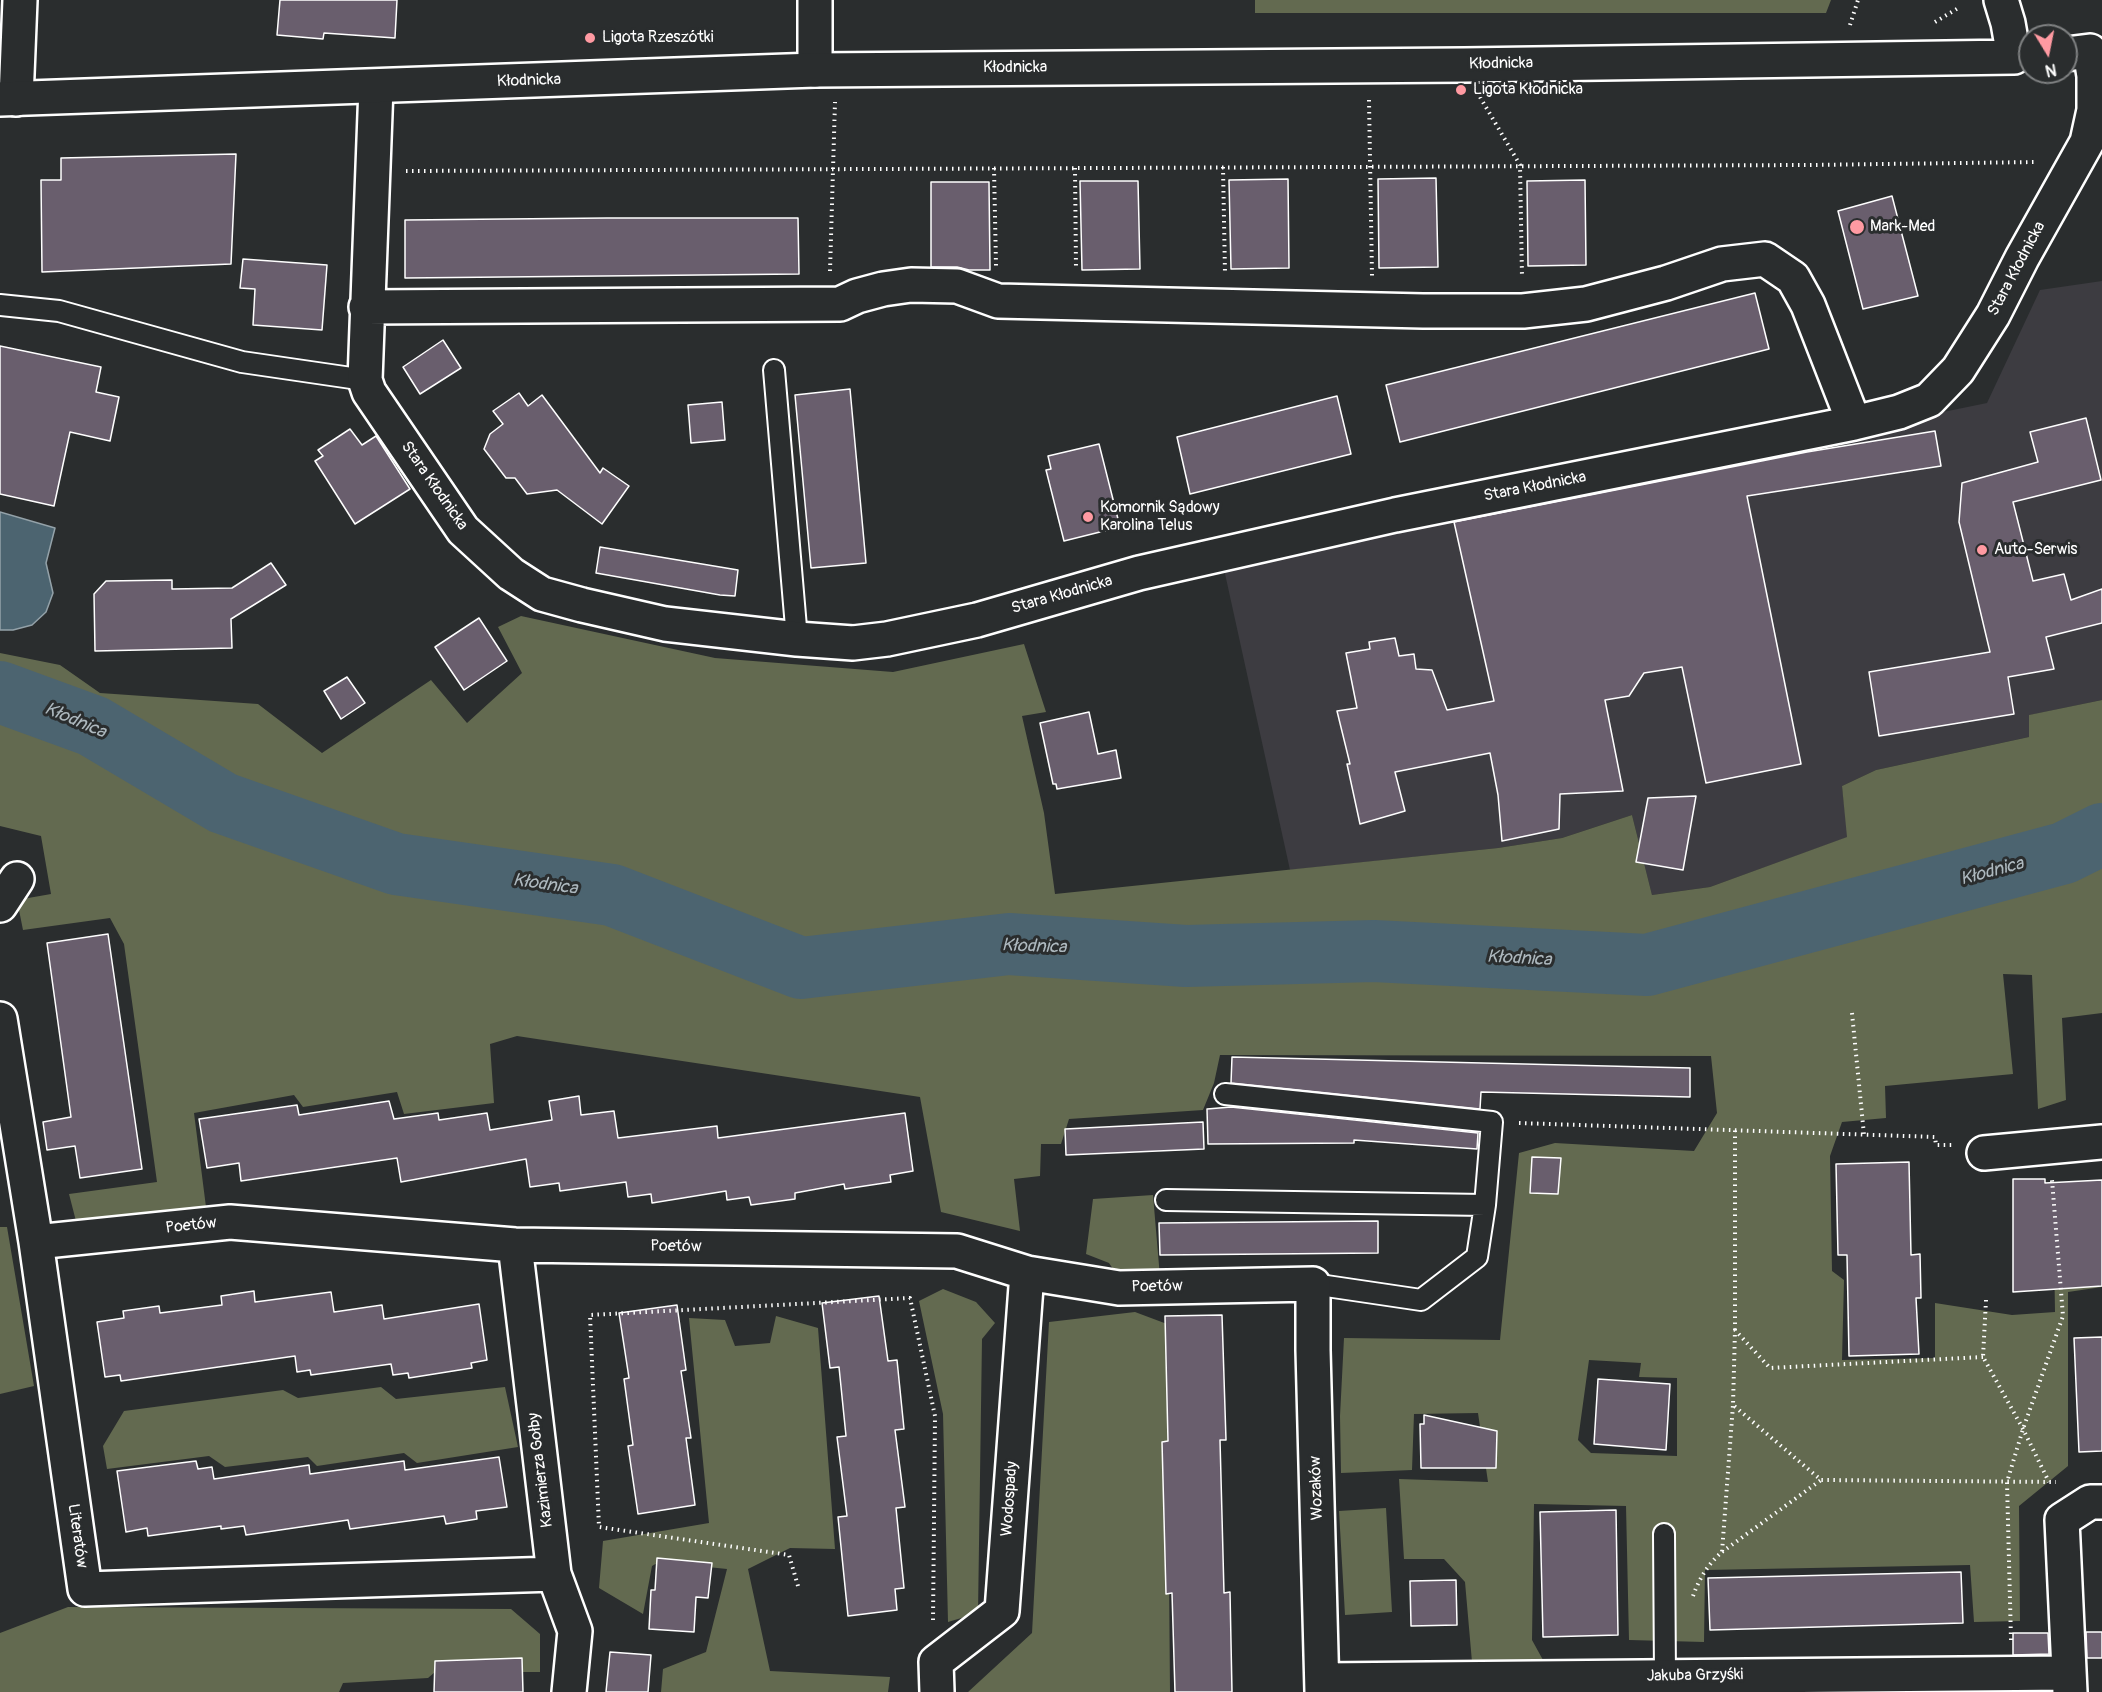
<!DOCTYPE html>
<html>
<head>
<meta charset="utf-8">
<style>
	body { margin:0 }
	#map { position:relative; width:2102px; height:1692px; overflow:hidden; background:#2a2d2e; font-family:Pangolin,sans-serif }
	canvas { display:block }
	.north { position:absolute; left:2018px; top:24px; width:60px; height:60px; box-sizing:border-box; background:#2a2d2e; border:2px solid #7f8182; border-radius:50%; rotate:170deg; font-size:16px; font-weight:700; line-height:24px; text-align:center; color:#fff }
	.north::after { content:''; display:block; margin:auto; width:21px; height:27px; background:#ff9aa2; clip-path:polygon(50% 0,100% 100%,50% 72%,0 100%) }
</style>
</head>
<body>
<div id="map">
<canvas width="2102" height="1692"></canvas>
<div class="north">N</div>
</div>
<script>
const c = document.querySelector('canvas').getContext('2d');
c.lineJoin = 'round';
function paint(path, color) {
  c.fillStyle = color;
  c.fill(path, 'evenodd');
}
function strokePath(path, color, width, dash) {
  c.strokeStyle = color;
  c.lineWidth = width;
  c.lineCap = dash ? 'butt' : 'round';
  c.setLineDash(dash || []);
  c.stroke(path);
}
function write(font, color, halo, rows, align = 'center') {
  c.font = font + ' Pangolin,sans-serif';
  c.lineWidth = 6;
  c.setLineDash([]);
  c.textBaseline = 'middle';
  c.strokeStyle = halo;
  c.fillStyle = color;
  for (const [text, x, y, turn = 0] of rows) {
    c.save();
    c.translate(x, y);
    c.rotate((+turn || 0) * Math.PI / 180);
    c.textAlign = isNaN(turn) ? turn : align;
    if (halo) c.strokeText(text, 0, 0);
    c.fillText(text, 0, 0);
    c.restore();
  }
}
paint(new Path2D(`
	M2102,281V700L2030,715L2029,737L1876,770L1842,786L1848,837L1710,887L1652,895L1632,815L1562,838L1498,848L1290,870L1222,560L1987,403L2040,290Z`), '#3d3c41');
paint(new Path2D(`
	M1255,0H1831L1826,13H1255Z
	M521,616L715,658L893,672L1024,644L1046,712L1022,716L1044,813L1055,894L1498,848L1562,838L1632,815L1652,895L1710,887L1847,837L1842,786L1876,770L2029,737V715L2102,700V1013L2062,1018L2066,1100L2038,1109L2032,975L2003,974L2013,1074L1885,1086L1886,1118L1842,1122L1830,1156L1832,1271L1844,1280L1842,1360L1935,1358V1303L2012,1315L2055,1312L2053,1184L2102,1180V1287L2068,1292V1466L2019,1506L2020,1621L1974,1622L1970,1565L1705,1570L1704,1642L1629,1640L1626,1506L1534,1504L1532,1640L1543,1660L1472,1662L1465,1582L1444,1559H1404L1399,1479L1488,1482L1478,1413L1414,1414L1412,1470L1341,1473L1340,1416L1344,1338L1500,1340L1519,1153L1555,1143L1694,1151L1717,1113L1711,1056L1220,1055L1214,1083L1203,1110L1069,1119L1061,1144H1041L1040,1176L1014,1179L1020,1231L941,1212L920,1097L517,1036L490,1044L494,1103L404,1114L397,1092L303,1107L294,1095L194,1113L206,1207L77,1225L69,1194L157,1182L124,944L110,918L23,930L17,900L51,894L41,836L0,826V653L60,665L100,693L258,704L322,753L431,680L467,723L522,673L498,627ZM1589,1360L1641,1363L1639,1377L1677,1378V1456L1591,1453L1578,1440Z
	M1153,1195L1160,1277L1121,1281L1109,1263L1086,1254L1093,1199Z
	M0,1227H7L34,1386L0,1394Z
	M943,1289L976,1302L995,1323L982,1339L978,1613L948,1622L943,1414L919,1301Z
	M1135,1312L1167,1324L1170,1692H968L1032,1633L1049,1322Z
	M776,1316L818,1328L835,1549L790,1548L748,1569L770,1671L890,1677L888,1692H661L663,1669L706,1652L727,1569L659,1562L652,1566L643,1614L599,1588L603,1541L709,1523L689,1318L725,1320L735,1346L770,1343Z
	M381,1387L396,1399L505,1387L518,1447L417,1463L404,1453L317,1466L308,1457L225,1467L209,1456L107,1469L103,1446L124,1411L283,1390L298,1398Z
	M1386,1508L1392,1612L1345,1615L1339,1511Z
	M68,1607L511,1609L540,1634V1672H435L428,1678L343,1683L339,1692H0V1633Z`), '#636a50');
const water = new Path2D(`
	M0,512L55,528L46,563L53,593L46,612L32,625L13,630H0Z`);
paint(water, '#4c6470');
strokePath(water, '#94a2a9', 1.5);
strokePath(new Path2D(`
	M0,692L93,726L223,803L396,864L612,895L801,968L1009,944L1186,956L1374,951L1647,965L2064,853L2102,834`), '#4c6470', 62);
const building = new Path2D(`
	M280,0H397L395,38L324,33L323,39L277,35Z
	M236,154L231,264L42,272L41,180H61V158Z
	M1436,178L1438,267L1379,268L1378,179Z
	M1288,179L1289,268L1231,269L1229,180Z
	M1585,180L1586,265L1528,266L1527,181Z
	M1080,181H1138L1140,269L1082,270Z
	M931,182H989L990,270H969L957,267H931Z
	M1892,196L1918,296L1863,309L1838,211Z
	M607,218H798L799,274L405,278V220Z
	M243,259L327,265L322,330L253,325L255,289L240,288Z
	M1755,293L1769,349L1400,442L1386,385Z
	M443,340L461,368L420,394L403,367Z
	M0,346L101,367L96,392L119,397L110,441L70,432L54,506L0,494Z
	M850,389L866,563L811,568L795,395Z
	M519,393L528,406L542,395L600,473L603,468L629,486L602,524L557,490L527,494L515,478H506L484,449L490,434L503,424L493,411Z
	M1337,396L1351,454L1190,494L1177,437Z
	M722,402L725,440L691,443L688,405Z
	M2086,418L2101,480L2013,502L2033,581L2064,574L2071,600L2102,589V623L2046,637L2054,669L2008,677L2014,714L1879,736L1869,672L1990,652L1959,522L1962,483L2038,462L2030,432Z
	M350,429L362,445L376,436L410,489L355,524L315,461L323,456L318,450Z
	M1935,431L1941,466L1747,496L1801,764L1706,783L1682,667L1644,673L1629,696L1605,700L1623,791L1560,794L1559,829L1502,841L1498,795L1490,753L1395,772L1405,811L1360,824L1347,764H1350L1337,711L1357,708L1346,653L1370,649L1369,642L1395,638L1399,656L1414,654L1416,669L1432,670L1447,710L1494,701L1454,522L1807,452Z
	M1099,444L1120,527L1064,541L1046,470L1051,469L1048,456Z
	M600,547L738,570L735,596L720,595L596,573Z
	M271,563L286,585L231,619L232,648L95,651L94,594L106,581L172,580V589L232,588Z
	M479,618L507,661L464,690L435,647Z
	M347,677L365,703L341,719L324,691Z
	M1089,712L1098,754L1116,750L1121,778L1057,789L1056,784H1053L1040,723Z
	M1696,796L1683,870L1636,862L1648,798Z
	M108,934L142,1169L80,1178L75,1146L47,1150L43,1122L71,1117L47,943Z
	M1232,1057L1690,1068V1097L1481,1092L1480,1109L1231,1083Z
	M579,1096L581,1115L614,1111L618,1138L717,1126L718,1138L905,1113L913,1171L890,1175L891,1182L845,1189L844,1184L795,1193V1199L751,1205L749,1197L727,1200L726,1191L652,1203L651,1194L628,1197L626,1182L560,1191L559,1183L530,1187L526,1159L401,1182L397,1158L241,1181L239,1163L207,1168L199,1119L297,1105L299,1115L389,1101L394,1119L438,1113L439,1120L487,1113L490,1130L552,1120L549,1101Z
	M1231,1107L1478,1133L1477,1149L1354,1140V1143L1208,1144L1207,1109Z
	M1203,1122L1204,1149L1066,1155L1065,1129Z
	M1532,1157L1561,1158L1558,1194L1530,1193Z
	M1909,1162L1911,1255L1920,1254L1921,1298H1916L1919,1354L1849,1356L1847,1255H1838L1836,1164Z
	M2013,1179H2045V1183L2102,1180V1286L2013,1292Z
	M1378,1221V1253L1160,1255L1159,1223Z
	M254,1291L255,1302L331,1292L334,1312L382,1305L384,1319L479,1304L487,1360L471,1363L472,1368L409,1378L408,1373L393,1375L391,1364L311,1375L310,1370L297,1372L295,1356L121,1381L120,1375L105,1377L97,1322L124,1318L123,1311L159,1306L160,1313L222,1305L221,1296Z
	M879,1296L888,1361L897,1360L904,1429L895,1430L905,1507L896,1508L904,1588L895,1589L897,1610L848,1616L838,1517L847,1516L837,1437L846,1436L839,1367L830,1368L822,1303Z
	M677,1305L686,1370L681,1371L691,1438H686L695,1505L638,1514L628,1446L633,1445L624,1379L629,1378L619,1313Z
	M1222,1315L1226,1440H1220L1222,1516L1224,1593L1230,1592L1232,1692H1175L1172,1593L1166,1594L1162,1442L1168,1441L1165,1316Z
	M2102,1337V1451L2079,1452L2074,1338Z
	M1598,1379L1670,1384L1666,1450L1594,1444Z
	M1424,1415L1497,1431L1496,1468H1421L1420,1424H1424Z
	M499,1457L507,1507L476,1511L477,1519L446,1524L444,1516L350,1529L348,1520L246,1535L244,1526L221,1529V1526L148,1536L147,1528L126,1532L117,1471L196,1461L198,1469L212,1467L214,1479L309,1465L310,1474L404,1461L405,1470Z
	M1616,1510L1618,1635L1543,1637L1540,1512Z
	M657,1558L712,1563L708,1598L696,1597L694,1632L649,1629L651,1590H655Z
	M1961,1572L1963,1623L1710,1630L1708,1578Z
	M1456,1580L1457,1625L1411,1626L1410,1581Z
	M2086,1632H2102V1658H2087Z
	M2013,1633H2048L2049,1654L2013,1655Z
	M610,1652L651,1655L648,1692H606Z
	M522,1658L523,1692H434L435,1661Z`);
paint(building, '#695e6d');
strokePath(building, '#fff', 1.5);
const lane = new Path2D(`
	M0,305L59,311L242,362L365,380
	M774,370L797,639
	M1166,1200L1485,1205L1492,1122L1225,1094
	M1313,1284L1421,1300L1477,1257L1485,1205
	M1664,1534L1665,1676`);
const street = new Path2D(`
	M815,70V0
	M376,87L365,380L369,392L463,530L511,574L542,594L582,605L665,624L797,639L853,643L887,639L977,620L1139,573L1395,515L1854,423L1899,412L1929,400L1958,370L1993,315L2022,258L2087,142L2094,110V76L2090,51L2066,54
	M16,99L20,0
	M366,307L840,304L857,296L883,289L911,285L957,286L998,301L1423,311H1523L1586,304L1666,283L1722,264L1765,259L1793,278L1808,305L1854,423
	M0,905L17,879
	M0,1019L36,1242L85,1589L554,1574
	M1984,1153L2102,1142
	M36,1242L230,1222L515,1245L957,1251L1027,1273L1119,1288L1313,1284V1350L1322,1692
	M515,1245L554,1574L575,1631L569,1692
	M1322,1680L2068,1673
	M937,1692L936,1662L1002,1611L1027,1273
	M2070,1692L2062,1520L2090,1502H2102`);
const secondary = new Path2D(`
	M0,99L815,70L1464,65L2014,57L2008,23L2001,0`);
strokePath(lane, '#fff', 24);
strokePath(street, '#fff', 38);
strokePath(secondary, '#fff', 38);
strokePath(new Path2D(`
	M1935,22L1960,7
	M1850,25L1858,0
	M1480,97L1520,165L1522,277
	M1369,100L1372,276
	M1223,167L1225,273
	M994,168L996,266
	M1075,168L1076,269
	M406,171L1808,165L2037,162
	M830,271L835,102
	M1852,1013L1864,1135
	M1519,1123L1935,1137L1936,1145H1952
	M1986,1300L1983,1357L2023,1429L2049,1482
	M1735,1330V1129
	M1983,1357L1770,1368L1735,1330L1733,1405L1821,1480L2056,1482
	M1722,1552L1821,1480
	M798,1586L789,1555L599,1527L590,1315L910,1298L935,1416L933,1622
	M1693,1596C1699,1579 1708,1564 1722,1552L1733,1405
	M2011,1640L2007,1482L2023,1429L2063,1316L2052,1180`), '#fff', 4, [1.5, 4.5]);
strokePath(lane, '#2a2d2e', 20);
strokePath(street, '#2a2d2e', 33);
strokePath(secondary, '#2a2d2e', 33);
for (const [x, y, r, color] of [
	[590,38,6,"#ff9aa2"],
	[1461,90,6,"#ff9aa2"],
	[1857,227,8,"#ff9aa2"],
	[1088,517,6,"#ff9aa2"],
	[1982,550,6,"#ff9aa2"]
]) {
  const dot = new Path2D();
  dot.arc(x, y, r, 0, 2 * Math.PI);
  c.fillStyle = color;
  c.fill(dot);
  strokePath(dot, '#2a2d2e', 2);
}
write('16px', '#fff', '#2a2d2e', [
	["Ligota Rzeszótki",602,38],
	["Ligota Kłodnicka",1473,90],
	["Mark-Med",1870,227],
	["Komornik Sądowy",1100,508],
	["Karolina Telus",1100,526],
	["Auto-Serwis",1994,550]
], 'left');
write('16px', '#fff', '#2a2d2e', [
	["Kłodnicka",1501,64,-1],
	["Kłodnicka",1015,68],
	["Kłodnicka",529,81,-2],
	["Stara Kłodnicka",2017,269,-62],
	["Stara Kłodnicka",434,486,55],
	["Stara Kłodnicka",1535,487,-11],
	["Stara Kłodnicka",1062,595,-16],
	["Poetów",191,1226,-6],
	["Poetów",676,1247,1],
	["Poetów",1157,1287,-1],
	["Kazimierza Gołby",541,1470,-97],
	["Wozaków",1317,1488,-92],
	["Wodospady",1010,1499,-86],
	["Literatów",77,1536,82],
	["Jakuba Grzyśki",1695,1676,-1]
]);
write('italic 18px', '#aeb9bf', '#2a2d2e', [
	["Kłodnica",75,721,23],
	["Kłodnica",1992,872,-15],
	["Kłodnica",545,885,8],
	["Kłodnica",1034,947,2],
	["Kłodnica",1519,959,3]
]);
</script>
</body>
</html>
